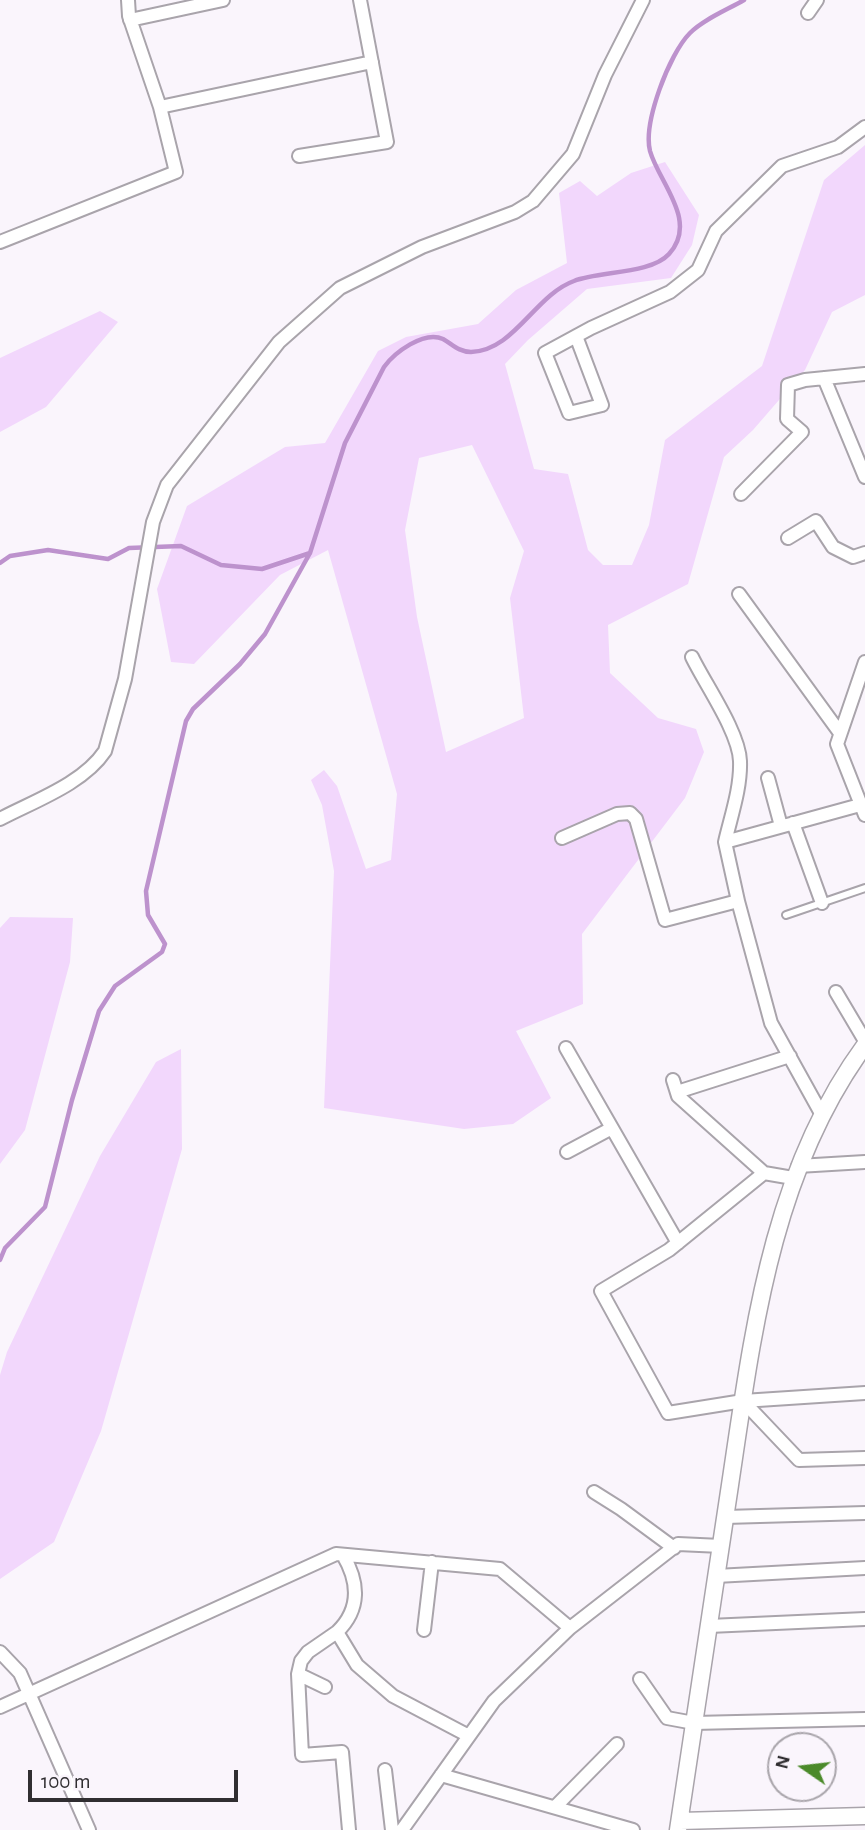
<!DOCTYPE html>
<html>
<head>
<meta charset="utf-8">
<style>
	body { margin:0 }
	#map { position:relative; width:865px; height:1830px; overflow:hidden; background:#faf5fc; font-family:"Alegreya Sans",sans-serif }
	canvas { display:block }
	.north { position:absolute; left:767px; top:1732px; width:70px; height:70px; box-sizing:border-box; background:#faf5fc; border:2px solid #a9a5ab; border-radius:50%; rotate:284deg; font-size:19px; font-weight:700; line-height:28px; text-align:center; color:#302e31 }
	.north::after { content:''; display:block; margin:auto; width:24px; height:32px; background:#4b8a2a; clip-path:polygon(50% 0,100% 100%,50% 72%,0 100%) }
	.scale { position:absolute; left:28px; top:1770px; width:210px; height:32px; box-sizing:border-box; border:4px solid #302e31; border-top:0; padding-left:9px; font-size:21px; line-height:24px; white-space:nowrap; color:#302e31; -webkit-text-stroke:5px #faf5fc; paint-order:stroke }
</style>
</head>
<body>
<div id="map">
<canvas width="865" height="1830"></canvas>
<div class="north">N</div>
<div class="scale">100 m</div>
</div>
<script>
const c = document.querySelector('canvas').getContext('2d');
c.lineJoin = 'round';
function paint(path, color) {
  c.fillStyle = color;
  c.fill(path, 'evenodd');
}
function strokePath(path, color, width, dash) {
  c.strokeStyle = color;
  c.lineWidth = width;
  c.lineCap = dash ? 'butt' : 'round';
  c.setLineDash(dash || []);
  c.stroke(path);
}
paint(new Path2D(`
	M865,145V295L832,312L805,370L753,430L724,457L688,584L608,625L610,673L658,718L696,729L704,752L685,798L582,934L583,1004L516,1031L551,1098L513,1124L464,1129L324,1108L334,871L322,805L311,780L324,770L337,786L366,869L391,860L397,794L328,550L280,575L194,664L171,662L157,589L187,506L285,447L325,443L378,351L406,337L478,324L516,290L567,263L559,193L580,181L597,196L631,173L665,162L699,215L692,245L671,278L587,289L528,340L505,364L534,469L568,474L588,550L603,565H632L649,525L665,440L762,366L824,180ZM472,445L524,551L510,598L524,718L446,752L417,617L405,530L419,458Z
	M100,311L118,322L46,407L0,432V358Z
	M10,917L73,918L70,962L25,1130L0,1164V928Z
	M181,1049L182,1149L101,1431L54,1542L0,1579V1375L7,1352L100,1156L156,1062Z`), '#f2d7fc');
strokePath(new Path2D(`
	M0,563L10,556L48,550L108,559L129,548L181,546L221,565L262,569L310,553
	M0,1260L5,1248L45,1207L72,1100L99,1011L115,986L162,952L165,944L148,915L146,891L186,721L193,709L240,664L265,634L310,553L345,443L384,367C394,353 424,330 443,339C452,344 459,352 471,352C514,351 535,295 574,281C600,271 651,274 669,254C699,221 659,183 650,151C643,123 669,54 690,33C704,19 727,10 744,0`), '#bd92cd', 4.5);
const service = new Path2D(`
	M786,915L865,888`);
const minor = new Path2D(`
	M808,13L817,0
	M130,20L223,0
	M160,107L372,62
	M299,156L387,142L360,0
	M0,242L176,172L160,107L129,16L128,0
	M576,336L602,405L569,413L545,353L591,328L670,292L698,270L716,231L782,166L838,147L865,127
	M824,378L865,477
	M741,494L802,432L787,419L788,385L805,380L865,374
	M788,538L816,521L833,547L853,557L865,553
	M739,594L840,733
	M692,657C705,684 739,732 740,761C741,788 731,816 725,842L860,805
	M865,662L837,744L865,815
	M768,778L781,826
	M0,819C34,801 83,784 105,751L125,679L153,522L167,485L279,342L340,288L422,247L515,212L533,201L573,154L605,75L643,0
	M793,823L822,903
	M562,838L617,814L630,813L636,819L665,920L738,901L771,1023L822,1115
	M725,842L738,901
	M836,992L865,1041
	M566,1048L678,1243
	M673,1080L678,1096L764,1173
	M677,1092L790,1056
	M567,1152L612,1128
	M798,1166L865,1162
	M793,1178L764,1173L669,1250L601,1291L668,1413L743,1401L865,1393
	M743,1401L799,1460L865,1458
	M594,1492L621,1509L674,1548
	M725,1517L865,1513
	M716,1576L865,1568
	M709,1626L865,1619
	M424,1630L432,1562
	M337,1632C361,1609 359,1582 343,1555
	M0,1652L20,1673L89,1830
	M298,1674L325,1687
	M640,1679L667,1718L694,1723L865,1719
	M0,1707L336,1554L500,1569L570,1628
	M385,1770L392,1830
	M441,1775L633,1830
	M555,1807L617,1744
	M349,1830L342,1752L302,1755L298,1674L301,1661L308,1652L337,1632L357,1665L393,1696L469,1736
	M402,1830L494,1701L570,1628L678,1544L721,1546`);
const tertiary = new Path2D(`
	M680,1821L865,1816
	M678,1830C696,1715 712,1600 730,1485C753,1332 771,1173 865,1045`);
strokePath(service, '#a9a4ab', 10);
strokePath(minor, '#a9a4ab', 16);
strokePath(tertiary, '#a9a4ab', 19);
strokePath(service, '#fff', 6);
strokePath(minor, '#fff', 12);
strokePath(tertiary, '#fff', 16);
</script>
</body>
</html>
